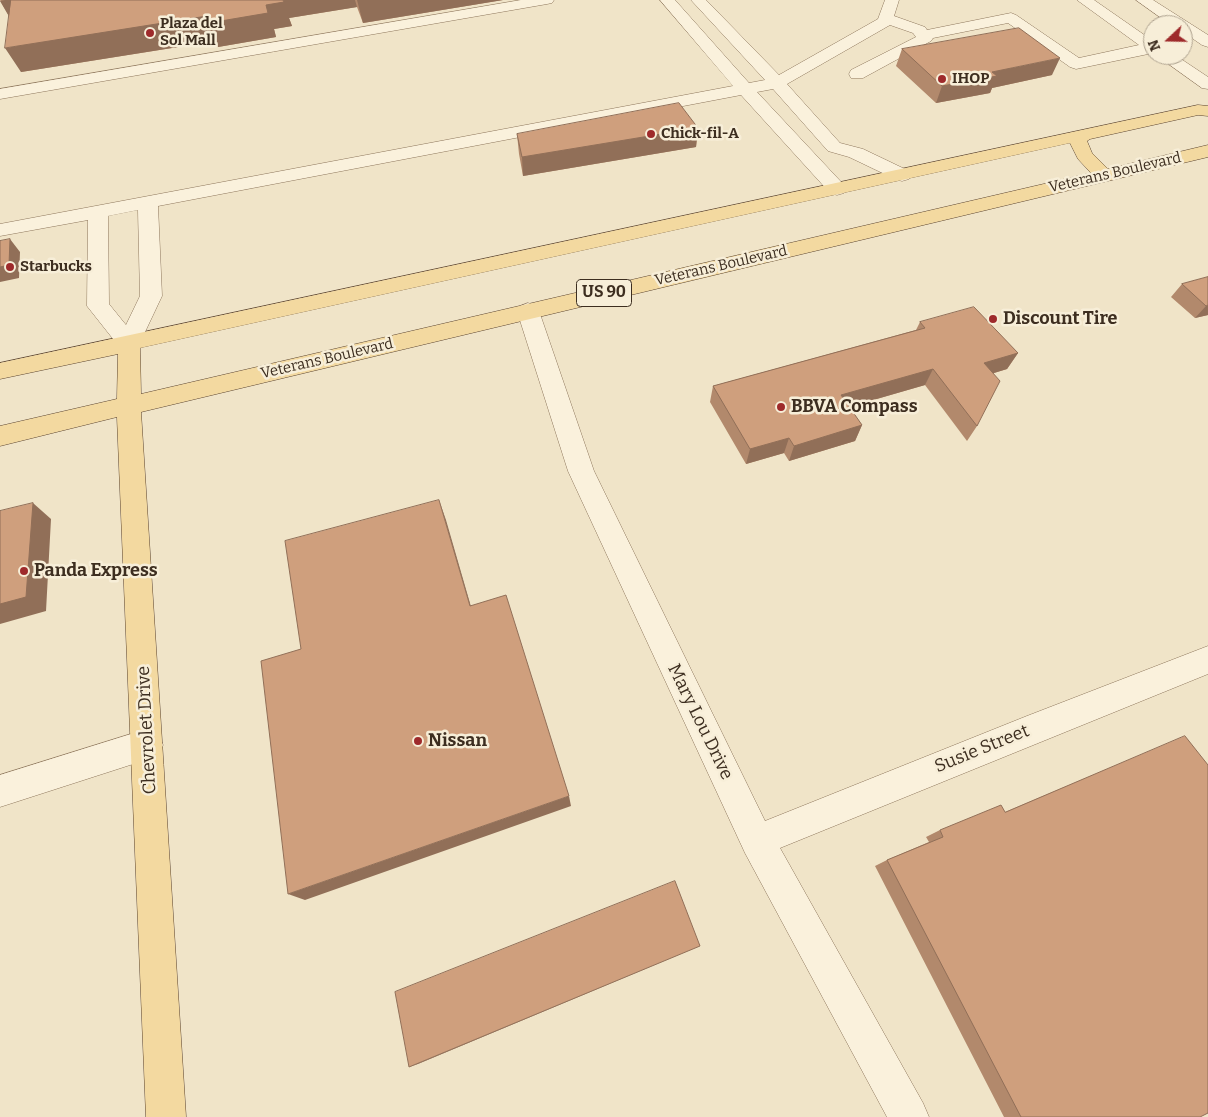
<!DOCTYPE html>
<html>
<head>
<meta charset="utf-8">
<style>
	body { margin:0 }
	#map { position:relative; width:1208px; height:1117px; overflow:hidden; background:#f0e4c8; font-family:Bitter,serif }
	canvas { display:block }
	.north { position:absolute; left:1143px; top:15px; width:50px; height:50px; box-sizing:border-box; background:#f7eed8; border:1px solid #ada18e; border-radius:50%; rotate:249deg; font-size:14px; font-weight:700; line-height:20px; text-align:center; color:#3d2e20 }
	.north::after { content:''; display:block; margin:auto; width:18px; height:22px; background:#9e2a2b; clip-path:polygon(50% 0,100% 100%,50% 72%,0 100%) }
</style>
</head>
<body>
<div id="map">
<canvas width="1208" height="1117"></canvas>
<div class="north">N</div>
</div>
<script>
const c = document.querySelector('canvas').getContext('2d');
c.lineJoin = 'round';
function strokePath(path, color, width, dash) {
  c.strokeStyle = color;
  c.lineWidth = width;
  c.lineCap = dash ? 'butt' : 'round';
  c.setLineDash(dash || []);
  c.stroke(path);
}
function paint(path, color) {
  c.fillStyle = color;
  c.fill(path, 'evenodd');
}
function write(font, color, halo, rows, align = 'center') {
  c.font = font + ' Bitter,serif';
  c.lineWidth = 5;
  c.setLineDash([]);
  c.textBaseline = 'middle';
  c.strokeStyle = halo;
  c.fillStyle = color;
  for (const [text, x, y, turn = 0] of rows) {
    c.save();
    c.translate(x, y);
    c.rotate((+turn || 0) * Math.PI / 180);
    c.textAlign = isNaN(turn) ? turn : align;
    if (halo) c.strokeText(text, 0, 0);
    c.fillText(text, 0, 0);
    c.restore();
  }
}
const minor = new Path2D(`
	M521,0H554L552,3L547,4L0,99V89Z
	M660,0H675L749,83L765,80L691,0H706L779,75L878,19L885,0H899L894,16L925,27L927,30L1011,13L1016,15L1079,58L1139,45L1077,0H1094L1153,41V53L1076,69L1070,67L1008,23L933,38L931,41L863,78H851L849,74L851,70L916,37L913,33L890,25L787,84L840,143L863,149L909,171L911,175L909,179L902,181L895,179L849,157L828,151L773,89L757,92L844,185L847,189L844,193L837,195L830,193L741,95L158,206L162,296L137,349L129,351L121,349L87,306L88,220L0,236V224L733,86ZM138,210L140,296L126,325L109,304L108,216Z
	M1136,0H1153L1208,35V47L1202,45L1183,32V25H1171Z
	M1156,55H1175L1208,77V89L1202,88Z
	M528,303L536,306L539,311L594,471L765,821L1027,716L1208,646V674L780,848L923,1103L929,1117H887L745,853L568,471L517,311L520,306Z
	M147,729L158,734L163,745L158,756L0,807V775Z`);
const major = new Path2D(`
	M1198,105L1208,106V116L1198,115L1090,139L1087,141L1092,153L1108,169L1208,145V157L141,412L186,1117H146L117,417L0,446V426L117,399L118,354L0,379V363ZM1070,143L1078,159L1091,173L141,394L140,348Z`);
strokePath(minor, '#8d765c', 1);
strokePath(major, '#5b4430', 1);
paint(minor, '#faf1dc');
paint(major, '#f3d9a0');
paint(new Path2D(`
	M0,0H503L363,23L357,7L289,18L292,26L274,29L276,37L218,47L216,41L21,72L9,16Z
	M902,49L1052,75L992,88L990,93L936,103L896,66Z
	M698,128L696,147L523,176L519,154L517,134Z
	M1208,277V315L1195,318L1171,297L1182,284Z
	M920,322L1018,353L1007,369L994,373L977,426L967,441L925,385L849,407L862,425L855,441L789,461L784,453L746,464L710,402L713,386L916,330Z
	M940,830L1200,1117H1004L875,866L887,860L929,842L926,837Z`), '#b2896c');
paint(new Path2D(`
	M5,0H12L14,25L0,1Z
	M283,0H355L357,7L289,18L292,26L274,29L276,37L218,47L216,41L21,72L5,48L266,5Z
	M357,0H503L363,23Z
	M1060,58L1052,75L992,88L990,93L936,103L942,86L992,72Z
	M698,128L696,147L523,176L522,157Z
	M10,239L20,252L19,278L0,282V267Z
	M1208,305V315L1195,318L1206,306Z
	M1018,353L1007,369L974,379L984,363Z
	M933,369L925,385L835,411L841,395Z
	M862,425L855,441L789,461L794,446Z
	M789,438L784,453L746,464L750,449Z
	M439,500L446,520L476,624L470,606Z
	M33,503L51,519L46,611L0,624V604Z
	M569,796L571,806L305,900L288,894Z
	M700,946L418,1064L409,1067Z`), '#916f58');
const building = new Path2D(`
	M11,0H283L284,2L266,5L268,13L209,23L207,16L5,48Z
	M1019,28L1060,58L992,72L997,76L942,86L902,49Z
	M679,103L698,128L522,157L517,134Z
	M10,239L9,265L0,267V241Z
	M1208,277V305L1206,306L1182,284Z
	M974,307L1018,353L984,363L1000,381L977,426L933,369L841,395L862,425L794,446L789,438L750,449L713,386L925,328L920,322Z
	M439,500L470,606L506,595L569,796L288,894L261,661L301,649L285,541Z
	M33,503L26,597L0,604V511Z
	M1185,736L1208,765V1113L1200,1117H1021L887,860L943,837L940,830L1001,805L1005,812Z
	M675,881L700,946L409,1067L395,992Z`);
paint(building, '#cf9f7d');
strokePath(building, '#916f58', 1);
for (const [x, y, r, color] of [
	[150,33,5,"#9e2a2b"],
	[942,79,5,"#9e2a2b"],
	[651,134,5,"#9e2a2b"],
	[10,267,5,"#9e2a2b"],
	[993,319,5,"#9e2a2b"],
	[781,407,5,"#9e2a2b"],
	[24,571,5,"#9e2a2b"],
	[418,741,5,"#9e2a2b"]
]) {
  const dot = new Path2D();
  dot.arc(x, y, r, 0, 2 * Math.PI);
  c.fillStyle = color;
  c.fill(dot);
  strokePath(dot, '#f7eed8', 2);
}
write('bold 15px', '#3d2e20', '#f7eed8', [
	["Plaza del",160,24],
	["Sol Mall",160,41],
	["IHOP",952,79],
	["Chick-fil-A",661,134],
	["Starbucks",20,267]
], 'left');
write('15px', '#3d2e20', '#f7eed8', [
	["Veterans Boulevard",1115,173,-13],
	["Veterans Boulevard",721,266,-13],
	["Veterans Boulevard",327,359,-13]
]);
for (const [x, y, w] of [
	[604,293,55]
]) {
  const box = new Path2D();
  box.roundRect(x - w / 2, y - 13.5, w, 27, 4);
  c.fillStyle = '#f7eed8';
  c.fill(box);
  strokePath(box, '#3d2e20', 1);
}
write('bold 16px', '#3d2e20', null, [
	["US 90",604,293]
]);
write('bold 18px', '#3d2e20', '#f7eed8', [
	["Discount Tire",1003,319],
	["BBVA Compass",791,407],
	["Panda Express",34,571],
	["Nissan",428,741]
], 'left');
write('18px', '#3d2e20', '#f7eed8', [
	["Mary Lou Drive",700,722,64],
	["Chevrolet Drive",147,730,-93],
	["Susie Street",982,749,-22]
]);
</script>
</body>
</html>
